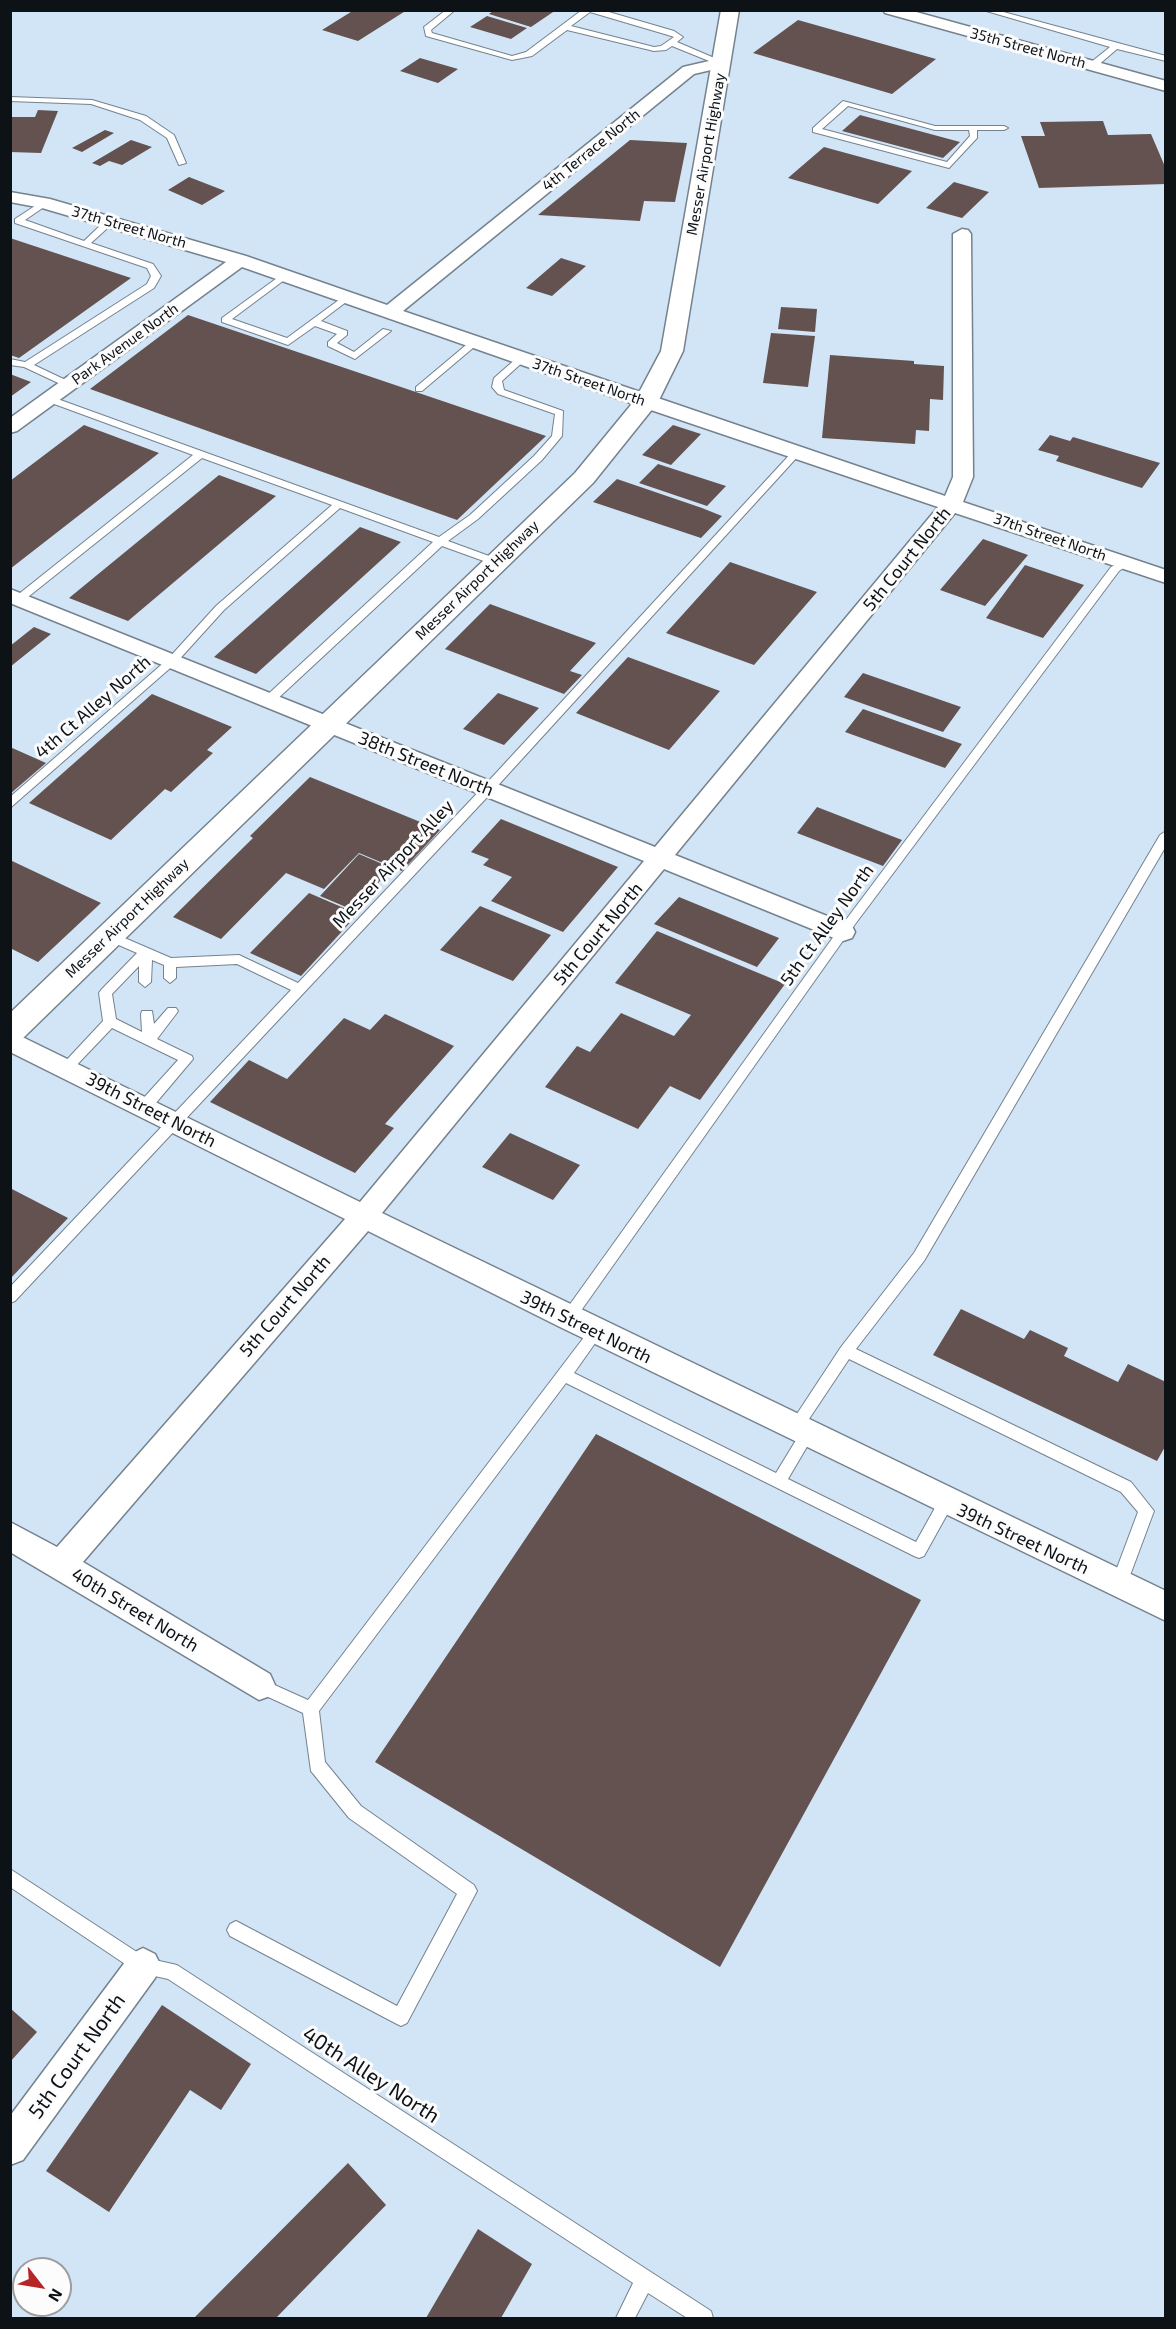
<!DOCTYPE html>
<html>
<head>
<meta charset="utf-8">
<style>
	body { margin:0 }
	#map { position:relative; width:1176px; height:2329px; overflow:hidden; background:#e3f1fe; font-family:"Exo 2",sans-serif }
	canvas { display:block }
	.frame { position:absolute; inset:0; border:12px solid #0d1217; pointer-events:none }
	.north { position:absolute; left:12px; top:2257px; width:60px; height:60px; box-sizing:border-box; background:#fcfcfc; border:2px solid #9c9ea0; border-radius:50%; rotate:121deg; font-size:16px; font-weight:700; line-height:24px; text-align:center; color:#0d1217 }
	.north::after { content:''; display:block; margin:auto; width:21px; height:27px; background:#b62627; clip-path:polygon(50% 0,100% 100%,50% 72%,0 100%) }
</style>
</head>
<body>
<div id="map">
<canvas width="1176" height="2329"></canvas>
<div class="frame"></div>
<div class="north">N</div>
</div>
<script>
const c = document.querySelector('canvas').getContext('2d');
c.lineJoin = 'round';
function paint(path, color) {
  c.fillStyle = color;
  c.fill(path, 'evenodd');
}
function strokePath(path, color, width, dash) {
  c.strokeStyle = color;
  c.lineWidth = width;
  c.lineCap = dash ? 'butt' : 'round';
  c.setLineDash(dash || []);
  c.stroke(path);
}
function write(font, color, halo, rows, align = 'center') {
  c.font = font + ' "Exo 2",sans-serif';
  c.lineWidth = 6;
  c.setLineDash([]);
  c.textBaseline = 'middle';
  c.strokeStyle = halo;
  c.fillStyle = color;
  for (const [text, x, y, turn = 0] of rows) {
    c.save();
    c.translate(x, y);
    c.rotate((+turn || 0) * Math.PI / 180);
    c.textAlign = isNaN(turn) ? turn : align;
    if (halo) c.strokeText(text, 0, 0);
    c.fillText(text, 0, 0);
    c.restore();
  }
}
paint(new Path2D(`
	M11,11H1165V2318H11ZM24,2269H60V2305H24Z`), '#d1e5f7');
paint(new Path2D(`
	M354,10H407L358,41L322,30Z
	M494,10H556L531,27L489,14Z
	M487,16L527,28L511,39L470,27Z
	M798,20L936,59L892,94L753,53Z
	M420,58L458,69L438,83L400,71Z
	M38,110L58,111L41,153L10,152V117H35Z
	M860,115L960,142L943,158L842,131Z
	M1103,121L1108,135L1151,134L1166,169V184L1039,188L1021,136H1045L1040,122Z
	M105,130L114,133L82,152L72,148Z
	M131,140L152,147L122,165L109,161L100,166L92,163Z
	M630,140L687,143L675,202L644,201L640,221L538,215Z
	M824,147L912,171L878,204L788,178Z
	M189,177L225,191L202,205L168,190Z
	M954,182L989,192L962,218L926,208Z
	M10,238L131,278L19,358L10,355Z
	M561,258L586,266L552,296L526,288Z
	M781,307L817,309L815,332L778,329Z
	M188,315L546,436L457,520L90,389Z
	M771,333L815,336L808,387L763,383Z
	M830,355L914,361V364L944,366L943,400L930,399L929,431L916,430L915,444L822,438Z
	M10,374L31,382L10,397Z
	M84,425L159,453L10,569V481Z
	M673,425L701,434L671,465L642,455Z
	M1050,435L1070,441L1073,437L1160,463L1142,488L1056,461L1059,456L1038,450Z
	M658,464L726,486L707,506L639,483Z
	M219,475L276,496L128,621L69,598Z
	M617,479L702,508L722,516L701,538L593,502Z
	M360,527L401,542L256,674L214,657Z
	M983,539L1028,555L985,606L940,590Z
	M730,562L817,592L754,665L666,633Z
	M1025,565L1084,585L1043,638L986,618Z
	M490,604L596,643L570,671L582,675L564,694L445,649Z
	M34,627L51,634L10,667V646Z
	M628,657L720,691L669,750L576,713Z
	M863,673L961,707L943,732L844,697Z
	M498,693L539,708L504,745L463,729Z
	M152,694L232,727L207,750L213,753L171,792L165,789L111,840L29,803Z
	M863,709L962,744L945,768L845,732Z
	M10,747L46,763L10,794Z
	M310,777L440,830L402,871L359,853L324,889L286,873L221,939L173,917L253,838L250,836Z
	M817,807L902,840L883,866L797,833Z
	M501,819L618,867L563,932L491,901L512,877L483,865L489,859L471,852Z
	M359,854L392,868L353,910L320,896Z
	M10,860L101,903L38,962L10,948Z
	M309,893L358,914L301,976L250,953Z
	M679,897L779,938L757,967L654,924Z
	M480,906L551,935L513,981L440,950Z
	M657,931L785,984L700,1100L670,1086L638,1129L545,1087L577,1046L590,1052L621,1013L674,1036L691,1015L615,983Z
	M385,1014L454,1046L385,1124L394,1128L355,1173L210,1102L249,1060L287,1079L344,1018L370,1030Z
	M510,1133L580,1165L553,1200L482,1167Z
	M10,1188L68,1218L10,1279Z
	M961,1309L1024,1339L1030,1330L1068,1348L1064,1356L1118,1382L1128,1364L1166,1382V1445L1157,1461L933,1355Z
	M596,1434L921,1600L720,1967L375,1762Z
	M162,2005L251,2064L221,2110L190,2090L109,2212L46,2171Z
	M10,2008L37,2032L10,2062Z
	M348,2163L386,2205L276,2318H194Z
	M478,2229L532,2264L501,2318H426Z`), '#635250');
const lane = new Path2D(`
	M446,10H455L431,30L432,33L512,56L526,52L582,10H602L674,31L683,37L677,42L726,63L719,65L672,46L666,50L654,51L567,30L532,56L512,60L426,36L424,27ZM590,12L668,35L674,37L661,46L654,47L571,26Z
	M983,10H996L1166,56V61L1117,49L1096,67H1090V63L1110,47Z
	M10,97L92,100L146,116L174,135L186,163L179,165L167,138L140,120L91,104L10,101Z
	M843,101L935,126H1004L1008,128L1004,130H977V138L949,168L813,132V128ZM848,106L935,130H969L970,136L947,162L822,129Z
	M44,200L48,203L47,205L25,220L84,241L107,219H113V223L91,243L153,264L161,276L154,288L34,365L72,383V387L69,388L24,367L10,365V359L25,362L147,284L151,276L147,268L15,223V219Z
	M284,273L287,274V278L232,319L287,338L347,294L352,297L350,299L321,321L347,331V335L337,343L354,352L383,329L391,331L355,359L328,346V342L337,334L315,326L288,345L222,322V318Z
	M472,340L480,342L422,391H416V387Z
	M518,357L526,359L502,381L504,390L563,411L562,436L542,460L478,519L448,541L500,560V564H492L442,546L273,703H265V697L433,542L340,508L224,610L176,663L10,808V797L168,659L216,606L332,505L202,458L23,601H15V597L193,455L46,401V397H52L439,537L470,515L534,456L552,436L555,414L498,394L492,387L494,378Z
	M797,449L800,450V454L492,792L15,1301L10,1303V1287L291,990L237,964L176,967V978L170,983L164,978V965L152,960L151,982L145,987L139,982V966L112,994L116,1019L142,1032L141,1014L142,1011H152L154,1024L168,1008H176L178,1011L176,1014L157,1039L192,1056L193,1059L150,1110L145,1111L138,1106L140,1102L178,1060L112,1028L72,1070L67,1072L60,1067L103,1021L99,993L101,990L137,953L105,939L103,936L105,933H113L171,958L239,955L298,983L484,786L794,450Z
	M1126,560L1131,563L1119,571L847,935L573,1322L568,1324L563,1322L561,1318L563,1314L839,929L1111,567Z
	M1166,831V846L924,1261L856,1349L1131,1482L1154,1511L1125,1589L1119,1591L1113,1589L1111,1584L1138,1512L1121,1492L849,1359L803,1428L808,1427L813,1429L815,1433L788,1479L916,1542L941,1497L946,1495L951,1497L954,1502L924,1556L919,1558L914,1556L566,1383L319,1711L325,1762L361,1806L474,1885L477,1891L407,2023L401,2026L395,2023L230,1936L227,1930L230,1924L236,1921L397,2006L457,1894L349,1818L311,1771L303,1713L253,1690L251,1685L253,1680L259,1678L308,1700L591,1328L596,1326L601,1328L603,1332L574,1373L776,1473L801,1432L796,1433L791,1431L789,1427L791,1423L841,1347L914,1253L1160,835Z
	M10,1869L146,1958L177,1965L711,2311L713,2318H687L648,2293L635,2318H616L633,2283L168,1979L137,1972L10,1887Z`);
const street = new Path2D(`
	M883,10H909L1166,81V91L885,13Z
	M722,58L730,63L728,66L694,74L403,311L945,496L953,477V234L962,229L968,230L971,234L973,477L963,502L1166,570V583L955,513L675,855L852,926L855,932L852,938L843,941L834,938L664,869L382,1213L1166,1591V1621L558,1326L368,1231L83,1562L270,1674L275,1685L270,1696L259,1700L10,1552V1522L57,1547L345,1219L10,1052V1031L360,1202L644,861L10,603V589L655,847L938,507L639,406L242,267L17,431L10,433V418L226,262L42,208L10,202V192L50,199L246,256L387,305L683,67Z
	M143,1948L155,1954L161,1966L155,1978L23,2160L10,2165V2116L131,1954Z`);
const secondary = new Path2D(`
	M721,10H739L683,351L658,402L593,483L21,1040L10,1043V1013L575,473L635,400L661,351Z`);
strokePath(lane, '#75828e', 2);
strokePath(street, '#75828e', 3);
strokePath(secondary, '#75828e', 3);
paint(lane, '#fff');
paint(street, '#fff');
paint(secondary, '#fff');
write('15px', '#0d1217', '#fcfcfc', [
	["35th Street North",1028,48,15],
	["4th Terrace North",591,150,-39],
	["Messer Airport Highway",706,154,-80],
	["37th Street North",129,227,16],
	["Park Avenue North",125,344,-36],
	["37th Street North",589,382,19],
	["37th Street North",1050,537,19],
	["Messer Airport Highway",477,580,-44],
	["Messer Airport Highway",127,918,-44]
]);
write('18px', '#0d1217', '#fcfcfc', [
	["5th Court North",907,559,-51],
	["4th Ct Alley North",93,707,-41],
	["38th Street North",426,764,22],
	["Messer Airport Alley",393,864,-47],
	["5th Ct Alley North",827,925,-54],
	["5th Court North",598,934,-50],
	["39th Street North",151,1110,27],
	["5th Court North",285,1306,-49],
	["39th Street North",586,1327,26],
	["39th Street North",1023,1539,25],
	["40th Street North",135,1610,31]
]);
write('21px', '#0d1217', '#fcfcfc', [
	["5th Court North",77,2056,-54],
	["40th Alley North",371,2075,33]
]);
</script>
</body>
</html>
